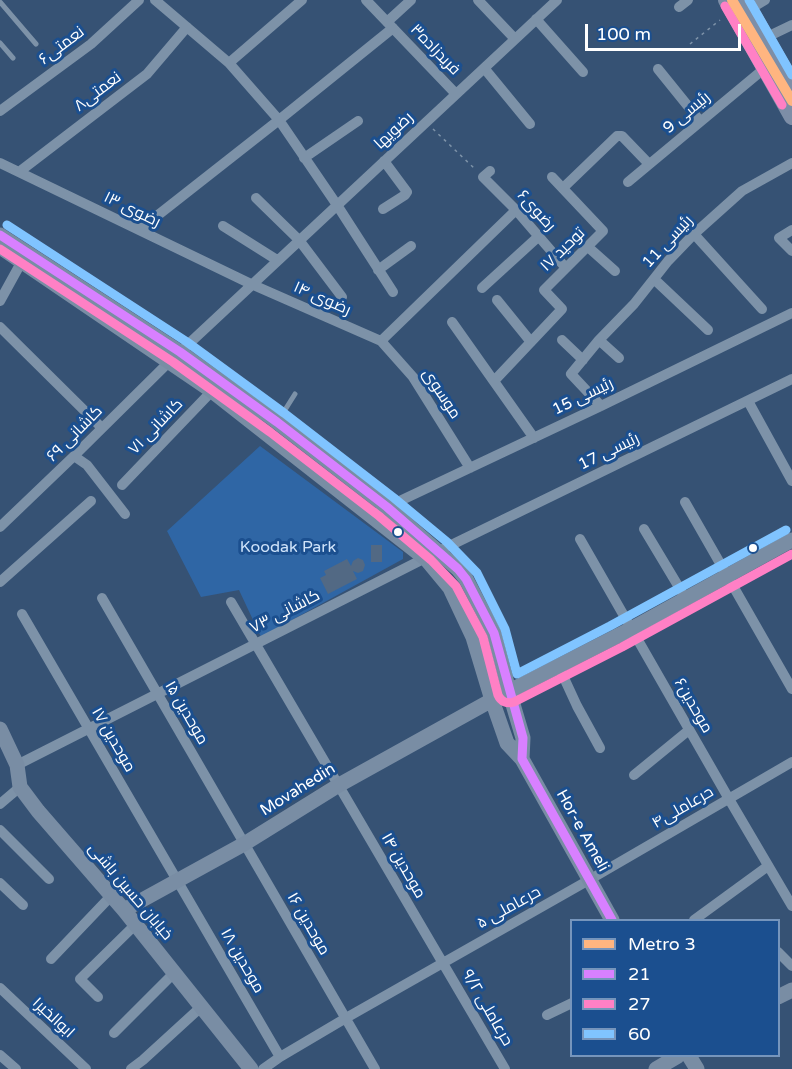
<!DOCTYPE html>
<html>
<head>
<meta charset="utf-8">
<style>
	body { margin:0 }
	#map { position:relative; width:792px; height:1069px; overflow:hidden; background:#365274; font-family:"Varela Round",sans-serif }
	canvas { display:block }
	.legend { position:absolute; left:570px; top:919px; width:210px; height:138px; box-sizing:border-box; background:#1b4f8f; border:2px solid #7695bc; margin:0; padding:8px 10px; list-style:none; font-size:18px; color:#fff }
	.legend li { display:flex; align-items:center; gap:12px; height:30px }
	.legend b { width:30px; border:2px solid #7695bc }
	.scale { position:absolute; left:585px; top:24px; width:156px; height:27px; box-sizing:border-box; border:3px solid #fff; border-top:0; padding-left:8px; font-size:18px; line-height:21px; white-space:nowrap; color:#fff; -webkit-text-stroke:4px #1b4f8f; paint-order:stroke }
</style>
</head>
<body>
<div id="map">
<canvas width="792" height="1069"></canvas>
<ul class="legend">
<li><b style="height:8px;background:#ffb580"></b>Metro 3</li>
<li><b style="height:8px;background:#d880ff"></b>21</li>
<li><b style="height:8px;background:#ff80c5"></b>27</li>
<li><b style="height:8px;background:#80c4ff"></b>60</li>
</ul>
<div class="scale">100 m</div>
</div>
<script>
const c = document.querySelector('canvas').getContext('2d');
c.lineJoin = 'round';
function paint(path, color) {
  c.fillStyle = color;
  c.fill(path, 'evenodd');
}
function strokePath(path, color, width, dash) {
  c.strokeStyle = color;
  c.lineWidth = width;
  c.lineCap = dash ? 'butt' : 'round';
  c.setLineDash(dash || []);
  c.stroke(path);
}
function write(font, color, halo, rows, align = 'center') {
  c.font = font + ' "Varela Round",Cairo,sans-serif';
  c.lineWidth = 6;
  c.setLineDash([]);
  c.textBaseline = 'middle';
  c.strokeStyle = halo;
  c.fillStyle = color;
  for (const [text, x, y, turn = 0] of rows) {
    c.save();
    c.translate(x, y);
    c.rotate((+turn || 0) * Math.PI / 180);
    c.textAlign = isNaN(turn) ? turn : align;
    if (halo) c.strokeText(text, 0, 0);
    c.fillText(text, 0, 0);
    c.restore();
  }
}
paint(new Path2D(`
	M260,446L403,552V559L261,637L239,590L201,597L167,531Z`), '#2f66a5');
paint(new Path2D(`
	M371,545H382V562H371Z
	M358,558L363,560L365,565L363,571L358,573L353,571L357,579L328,594L320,578L326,575L324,571L347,559L351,566L353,561Z`), '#526984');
strokePath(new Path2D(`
	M690,44L720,20
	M433,129L475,169`), '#7d92a8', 1.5, [3, 4.5]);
strokePath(new Path2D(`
	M0,2L36,44
	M0,43L13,58
	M760,43L771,63
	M782,82L792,99
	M278,421L295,394`), '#7d92a8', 5);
strokePath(new Path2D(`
	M155,0L229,63L279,120L337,205L393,292
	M366,0L456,94
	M478,0L515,39
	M679,7L688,0
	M750,9L765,0
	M536,19L583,72
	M387,22L411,0
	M767,37L792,25
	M229,63L302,0
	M484,68L530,124
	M658,69L700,121
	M0,111L91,44L139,0
	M304,158L358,121
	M0,163L251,284L381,341L413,377L470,468
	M490,171L483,177L516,210L565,267
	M19,172L147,74L187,27
	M628,182L765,68
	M563,188L617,136H622L649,164
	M256,198L299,240L342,297
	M383,209L405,195L407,192L384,161
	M223,226L277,260
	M139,230L279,120L393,28
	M792,230L779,238L792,251
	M694,234L762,309
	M588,247L615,271
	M378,270L411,246
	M654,279L708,330
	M482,288L539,236
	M497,300L531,342
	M0,301L22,261
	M452,322L534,438
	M0,327L102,428
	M562,340L583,360
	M599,340L619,358
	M381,341L516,210
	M180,352L557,0
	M494,381L562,309L544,290L603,231L552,177
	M748,401L792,481
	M601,406L571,374L599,340L634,304L668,261L694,234L742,191L792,163
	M74,456L87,465L125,514
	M122,485L212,391
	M685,502L792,689
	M371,516L387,507L601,406L792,313
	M0,527L74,456L170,361
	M644,529L686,599
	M580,539L729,799L792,906
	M0,582L91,501
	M102,598L375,1069
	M231,602L505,1069
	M22,614L280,1057
	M559,667L577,706L600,748
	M17,765L439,551L792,379
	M634,775L689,730
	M0,804L20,787
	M0,830L49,879
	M0,883L23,905
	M694,920L768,866
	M778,952L792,966
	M51,959L111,896
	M0,988L86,1069
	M98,997L80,979L135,925
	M547,1015L572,1003
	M114,1033L174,973
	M0,1055L16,1069
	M131,1069L143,1060L201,1007
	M263,1069L280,1057L346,1018L589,880L792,762`), '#7d92a8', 10);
strokePath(new Path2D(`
	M0,235L180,352L277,422L387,507L458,569L466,579L494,633L509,691L523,738L522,759
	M0,247L212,391L426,559L450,588L473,637L492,700L507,743L522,759L612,920
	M0,729L17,765L20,787L38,811L124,910L251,1069
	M124,910L244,844L339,785L492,700L631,629L792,540
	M778,997L792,990
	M689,1056L697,1069
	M656,1069L678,1056`), '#798da4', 15);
strokePath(new Path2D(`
	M726,0L792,117
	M745,0L792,83`), '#7d8ea7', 16);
strokePath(new Path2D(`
	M0,235L180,352L277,422L387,507L458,569L466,579L494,633L523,738L522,759L612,920`), '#d880ff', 9);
strokePath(new Path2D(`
	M725,6L782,105
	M0,249L173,362L270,432L379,516L431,560L456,586L483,637L498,695C501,702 507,704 514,702L622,647L792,554`), '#ff80c5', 9);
strokePath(new Path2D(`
	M749,0L792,75
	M7,225L187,342L284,413L394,498L447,542L477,573L505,629L517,674L610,626L786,530`), '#80c4ff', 9);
strokePath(new Path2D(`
	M732,0L792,101`), '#ffb580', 10);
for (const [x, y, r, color] of [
	[398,532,5,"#fff"],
	[753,548,5,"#fff"]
]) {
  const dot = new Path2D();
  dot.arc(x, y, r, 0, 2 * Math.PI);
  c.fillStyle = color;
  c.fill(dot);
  strokePath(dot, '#1b4f8f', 2);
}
write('16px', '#fff', '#1b4f8f', [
	["نعمتی۶",62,46,-37],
	["فریدزاده۳",435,50,46],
	["نعمتی۸",98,92,-37],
	["رئیسی 9",687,113,-40],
	["رضویها",394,131,-43],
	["رضوی ۱۳",132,210,26],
	["رضوی۶",536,211,48],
	["رئیسی 11",668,242,-47],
	["توحید ۱۷",563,250,-44],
	["رضوی ۱۴",322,299,24],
	["موسوی",441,394,57],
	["رئیسی 15",583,397,-26],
	["کاشانی ۷۱",156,427,-46],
	["کاشانی ۶۹",75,434,-45],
	["رئیسی 17",609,452,-26],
	["کاشانی ۷۳",285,612,-27],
	["موحدین۶",693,706,60],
	["موحدین ۱۵",186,713,60],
	["موحدین ۱۷",113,740,60],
	["Movahedin",298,790,-32],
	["حرعاملی۴",683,808,-30],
	["Hor-e Ameli",582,831,61],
	["موحدین ۱۴",403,866,60],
	["خیابان حسین باشی",130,892,50],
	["حرعاملی ۵",509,908,-29],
	["موحدین ۱۶",308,924,60],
	["موحدین ۱۸",242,961,60],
	["حرعاملی ۹/۲",487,1008,60],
	["ابوالخیر۱",53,1018,43]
]);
write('16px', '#cfe3fa', '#1b4f8f', [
	["Koodak Park",288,548]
]);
</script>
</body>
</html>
